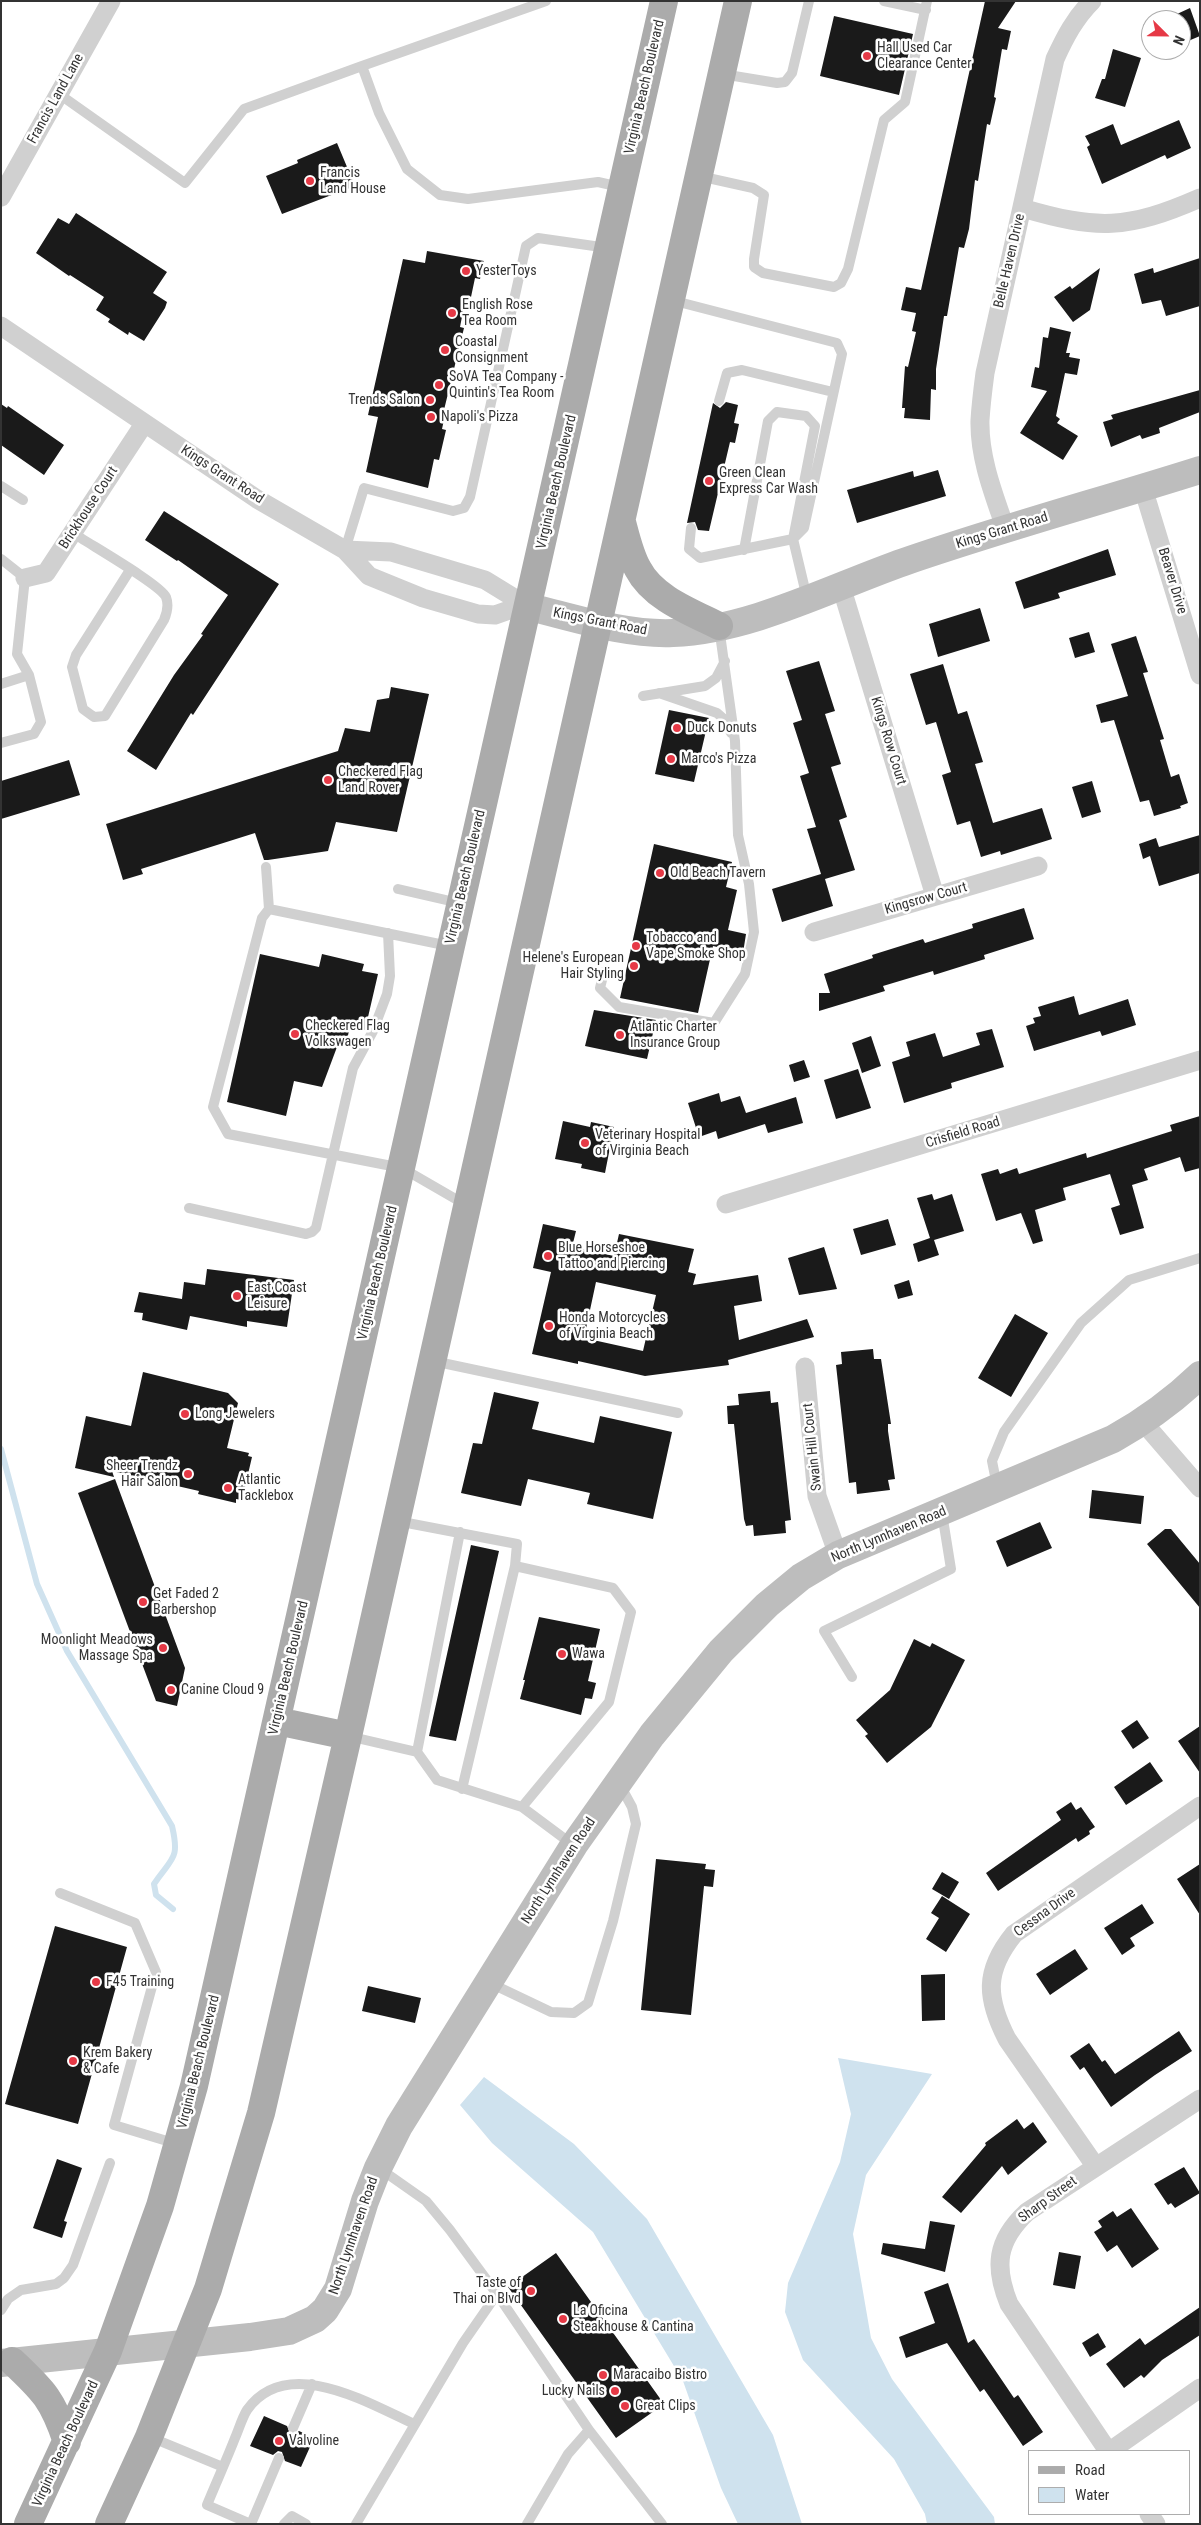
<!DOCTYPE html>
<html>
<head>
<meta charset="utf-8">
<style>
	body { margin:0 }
	#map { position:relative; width:1201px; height:2525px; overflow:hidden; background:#fff; font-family:"Roboto Condensed",sans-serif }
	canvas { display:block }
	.frame { position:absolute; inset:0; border:2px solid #333; pointer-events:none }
	.legend { position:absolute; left:1028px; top:2450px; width:162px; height:65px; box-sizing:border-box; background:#fff; border:1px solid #adadad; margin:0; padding:6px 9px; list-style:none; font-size:15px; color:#333 }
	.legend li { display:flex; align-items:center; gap:10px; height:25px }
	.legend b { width:25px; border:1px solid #adadad }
	.north { position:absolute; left:1141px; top:10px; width:50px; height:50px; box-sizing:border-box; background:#fff; border:1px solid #adadad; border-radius:50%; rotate:113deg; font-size:14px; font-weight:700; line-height:20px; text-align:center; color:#333 }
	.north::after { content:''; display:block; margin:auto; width:18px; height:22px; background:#e63946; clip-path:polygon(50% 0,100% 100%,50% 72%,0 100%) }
</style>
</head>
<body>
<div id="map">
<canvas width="1201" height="2525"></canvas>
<div class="frame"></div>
<ul class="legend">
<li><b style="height:6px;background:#ababab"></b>Road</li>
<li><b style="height:14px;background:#cfe2ee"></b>Water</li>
</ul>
<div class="north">N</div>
</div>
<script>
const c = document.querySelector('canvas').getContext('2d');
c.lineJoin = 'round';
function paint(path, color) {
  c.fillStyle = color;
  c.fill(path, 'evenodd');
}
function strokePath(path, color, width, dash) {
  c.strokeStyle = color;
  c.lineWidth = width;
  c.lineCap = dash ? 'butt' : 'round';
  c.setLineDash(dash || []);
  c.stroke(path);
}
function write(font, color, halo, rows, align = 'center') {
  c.font = font + ' "Roboto Condensed",sans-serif';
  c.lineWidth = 5;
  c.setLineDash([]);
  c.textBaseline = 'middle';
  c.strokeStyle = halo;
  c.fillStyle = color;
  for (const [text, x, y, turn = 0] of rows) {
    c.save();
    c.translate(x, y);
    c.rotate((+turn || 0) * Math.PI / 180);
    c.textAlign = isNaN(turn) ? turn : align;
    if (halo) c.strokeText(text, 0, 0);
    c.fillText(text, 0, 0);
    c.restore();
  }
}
paint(new Path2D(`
	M838,2058L932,2074L866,2175L853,2234L871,2338L892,2379L994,2517L995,2524H927L925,2514L894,2459L803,2360L785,2312L788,2283L840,2162L851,2114Z
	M484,2077L574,2144L647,2219L773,2435L802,2524H738L721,2488L683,2381L593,2232L492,2143L460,2105Z`), '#cfe2ee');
strokePath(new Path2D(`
	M1,1449L37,1584L67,1651L172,1826C180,1860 172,1857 154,1884L156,1895L173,1909`), '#cfe2ee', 6);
paint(new Path2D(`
	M985,1H1016L998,28L1011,31L1007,50L1002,49L994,97L996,98L990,125L987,124L978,181L975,180L969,229L964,248L959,247L947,316H944L936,369V390L931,389L930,420L904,418L905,408H902L905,366L908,367L916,332L912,331L916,313L901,310L906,287L921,290Z
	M1190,8L1200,36L1181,44V20H1164Z
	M834,16L913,34L899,95L820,76Z
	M1151,22V43L1143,25Z
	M1113,49L1141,58L1125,107L1095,98L1102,79H1105Z
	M1179,120L1191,148L1167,159L1165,155L1102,184L1087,147L1090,145L1085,136L1113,124L1121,145Z
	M337,143L355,186L282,214L266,176L298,163L297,160Z
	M76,213L167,272L153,293L167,302L165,308L144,341L129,332L128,335L108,322L110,319L96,310L104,297L70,275L69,276L36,253L58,218L69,224Z
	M427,251L484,261L480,279L475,278L471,297L466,296L460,327L464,328L443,414L445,415L442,429L446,430L439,460L434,459L428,488L366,472L378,417L368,415L403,259L425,263Z
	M1200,258V306L1166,316L1161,300L1142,304L1134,274L1153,268L1154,273Z
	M1100,268L1090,310L1073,322L1054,297L1070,286L1072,289Z
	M1050,327L1071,332L1066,353H1070L1069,357L1080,359L1077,375L1065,373L1056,416L1060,419L1057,423L1078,436L1063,460L1020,433L1047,391L1031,387L1035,367L1039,368L1043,337L1048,338Z
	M1200,390V412L1159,428L1160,433L1142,439L1140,435L1111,447L1103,422L1113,419L1111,415Z
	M726,402L738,405L734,423L739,424L735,443L730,442L709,531L698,530L695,522L687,523L713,403L720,408Z
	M1,404L7,408L8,406L64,445L44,475L1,445Z
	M938,470L946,496L857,523L847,490L913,471L914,477Z
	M164,511L279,584L193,715L191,713L156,770L127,751L174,675L203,635L201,634L228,595L178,560L177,561L145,540Z
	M1108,549L1116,575L1058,593L1060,598L1024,609L1015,582Z
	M980,608L990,641L938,657L929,624Z
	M1089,632L1095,652L1075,658L1069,638Z
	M1136,636L1148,672L1143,673L1164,739L1160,740L1171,777L1179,774L1188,803L1180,806L1181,808L1154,816L1149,800L1140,802L1114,720L1101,723L1096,705L1128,696L1111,644Z
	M819,661L835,711L825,714L841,764L831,767L847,817L839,820L855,870L825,879L833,906L782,922L772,889L821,874L807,829L816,827L800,776L809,773L793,723L802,720L786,671Z
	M943,664L958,714L967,711L983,762L975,764L993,823L1042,808L1052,839L1001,855L1000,851L981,857L970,821L957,825L942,775L951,772L936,722L926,725L910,674Z
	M391,687L429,694L397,832L336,822L328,851L268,860H264L255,833L141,869L143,874L123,880L106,824L338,751L345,728L370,732L377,700L389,698Z
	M669,710L709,718L694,782L655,774Z
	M69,760L80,795L1,819V781Z
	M1092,781L1101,812L1082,818L1072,787Z
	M1200,835V873L1159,886L1150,856L1143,859L1139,844L1156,838L1159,847Z
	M654,844L732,862L726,887L737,890L728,930L746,934L743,953L713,946L698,1013L620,998Z
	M1024,908L1034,939L984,955L985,959L934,975L933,971L883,986L885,991L819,1011V993H830L824,974L873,958L872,955L923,939L925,943L973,928L972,924Z
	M260,954L319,967L322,954L364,964L362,971L378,974L365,1030L350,1026L347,1040L340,1039L322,1087L294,1081L286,1116L227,1102Z
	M1074,996L1079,1015L1128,999L1136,1025L1102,1036L1100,1031L1034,1051L1026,1026L1035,1023L1033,1018L1041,1016L1038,1007Z
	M594,1010L656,1020L647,1059L585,1046Z
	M992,1029L1004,1067L951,1083L952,1088L904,1103L892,1062L910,1056L906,1042L935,1033L943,1057L980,1045L976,1033Z
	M871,1036L881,1066L862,1073L852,1043Z
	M804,1060L810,1077L794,1082L789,1065Z
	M858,1069L871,1108L836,1119L824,1080Z
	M719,1093L721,1102L740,1096L746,1113L796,1097L803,1123L768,1133L765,1124L718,1139L716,1131L699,1137L688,1103Z
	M1200,1116V1168L1185,1172L1180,1157L1144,1169L1148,1180L1132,1185L1144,1228L1120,1235L1111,1208L1120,1205L1110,1174L1063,1188L1066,1200L1035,1210L1043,1241L1033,1244L1021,1213L996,1221L981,1174L998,1169L1000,1174L1017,1168L1019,1174L1086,1153L1087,1158L1172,1131L1170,1125Z
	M563,1121L590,1127L591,1122L614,1127L605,1173L581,1168L582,1164L555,1159Z
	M932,1194L934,1200L952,1194L964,1231L934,1240L939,1255L918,1262L913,1244L930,1238L917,1198Z
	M888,1219L896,1245L861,1255L853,1229Z
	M543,1224L576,1231L572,1247L614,1256L619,1234L694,1249L688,1272L696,1274L693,1285L758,1275L762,1301L734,1306L739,1340L807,1319L814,1337L728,1360L729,1365L645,1376L578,1361V1364L532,1354L551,1272L533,1268ZM596,1282L656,1295L643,1351L584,1338Z
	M824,1247L837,1289L799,1295L788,1258Z
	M207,1269L294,1280L287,1327L247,1321V1327L190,1316L187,1330L142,1320L143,1313L134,1312L139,1292L182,1299L184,1282L205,1285Z
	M909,1280L913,1295L898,1299L894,1285Z
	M1015,1314L1048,1333L1011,1397L978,1378Z
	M873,1349L874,1359H881L891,1424H888V1431L895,1479L888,1480L890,1490L857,1494L856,1482L849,1483L836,1365L842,1364L841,1352Z
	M143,1372L228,1393L238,1403L227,1448L249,1453L248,1456L252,1457L242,1500L236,1499V1503L198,1494L199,1491L112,1471L114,1477L75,1468L86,1416L131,1426Z
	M770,1391L771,1403L778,1402L791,1520L785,1521L786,1533L754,1536L753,1525L746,1526L744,1519L734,1424H728L727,1406L739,1405L738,1394Z
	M494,1392L539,1402L532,1429L594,1443L600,1416L672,1432L653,1519L587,1504L590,1493L528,1479L521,1506L461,1493L473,1443L482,1444Z
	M115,1479L185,1668L177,1706L156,1701L78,1493Z
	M1092,1490L1144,1496L1141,1524L1089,1518Z
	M1040,1522L1052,1548L1007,1567L996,1541Z
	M1165,1529H1171L1200,1564V1608L1147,1544Z
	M471,1545L499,1551L456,1741L429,1736Z
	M539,1617L600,1629L588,1681L596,1683L592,1699L585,1698L581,1715L520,1699L525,1680H523Z
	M914,1639L930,1647L932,1643L965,1660L931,1727L887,1763L865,1736L868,1734L856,1720L890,1690Z
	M1137,1720L1149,1738L1133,1749L1121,1731Z
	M1200,1726V1773L1178,1741Z
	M1150,1762L1163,1781L1126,1805L1114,1787Z
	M1071,1802L1076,1810L1081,1807L1095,1827L1089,1831L1090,1834L1078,1842L1076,1838L998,1891L986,1873L1061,1820L1056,1812Z
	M656,1859L706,1864L705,1869L715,1870L713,1887L704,1886L691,2015L641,2010Z
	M1200,1864V1915L1177,1879Z
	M942,1872L959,1882L949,1899L932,1889Z
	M942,1896L970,1914L946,1952L926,1939L939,1918L931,1913Z
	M1142,1904L1154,1923L1130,1938L1135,1946L1122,1955L1104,1928Z
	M55,1926L127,1947L78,2124L5,2104Z
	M1075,1949L1088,1969L1050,1995L1036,1974Z
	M945,1974V2020L922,2021L921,1975Z
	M368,1986L421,1998L415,2023L362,2011Z
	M1179,2031L1192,2051L1155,2075L1111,2107L1084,2067L1080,2070L1070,2056L1089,2043L1102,2062L1105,2060L1115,2074Z
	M1017,2119L1024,2129L1033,2122L1047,2142L1008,2175L1002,2166L961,2213L942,2197L986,2145L985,2143Z
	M57,2159L82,2168L64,2221L67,2222L62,2238L33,2228Z
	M1184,2167L1200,2193L1175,2208L1171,2203L1168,2205L1154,2184Z
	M1131,2208L1159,2249L1132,2268L1117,2245L1107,2252L1094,2232L1102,2227L1098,2221L1113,2211L1117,2217Z
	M930,2221L955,2225L945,2272L881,2254L883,2243L925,2249Z
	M1059,2252L1081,2256L1075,2289L1053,2285Z
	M556,2253L664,2404L616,2438L508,2287Z
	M948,2283L968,2343L974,2339L1014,2398L1018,2395L1043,2432L1023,2446L984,2389L980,2392L947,2343L906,2358L899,2337L935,2323L924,2292Z
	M1200,2307V2335L1162,2360L1144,2378L1141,2375L1124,2388L1106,2364L1140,2338L1145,2345Z
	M1098,2333L1106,2347L1090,2357L1082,2343Z
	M264,2416L287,2426L290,2434L294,2435L299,2431L314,2438L301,2467L285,2461L282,2452L278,2451L273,2455L250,2446Z`), '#1a1a1a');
strokePath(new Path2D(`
	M546,1L362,66L379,113L407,169L440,195L468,199L598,182L620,187
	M884,1L926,10
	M722,74L777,83L785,82L792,73L809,1
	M59,94L185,183L244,109L362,66
	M699,176L753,188L764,195L754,259V267L763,273L834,287L841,283L848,269L884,120L905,102L927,1
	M671,300L837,343L842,354L804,528L793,539L700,558L689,549L691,528
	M719,401L727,373L742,370L833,392
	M1,486L23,500
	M73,533C89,544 160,584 166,597C169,605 167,613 164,620L105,716L94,717L83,709L72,667L76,655L130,570
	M345,550L364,488L453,511L464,508L470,497L526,246L538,238L608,248
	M744,550L768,421L777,412L806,416L815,426L793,539L807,598
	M1,559L25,578L17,654L29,675L41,722L34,734L1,743
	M1,684L29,675
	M659,693L717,713L725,720L731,733
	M643,696L705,686L716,678L725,661
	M266,867L269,909
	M398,889L459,903
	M449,946L269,909L262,918L213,1107L228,1134L402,1168L466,1205
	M604,972L600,988L619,1007L714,1023L745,974L754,932L749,884L738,835L735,741L719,627
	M189,1208L306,1234L312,1232L316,1228L353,1068L373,1031L387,994L390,976L388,933
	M433,1361L678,1413
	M997,1486L992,1461L1004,1432L1081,1323L1129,1280L1200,1258
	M397,1521L517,1544L515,1566L613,1588L631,1612L609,1702L522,1807
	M852,1677L824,1631L951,1569L942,1513
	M348,1736L417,1752L437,1780L522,1807L573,1845
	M417,1752L460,1532
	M462,1789L515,1566
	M60,1893L135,1923L156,1972L114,2125L177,2144
	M490,1983L551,2012L574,2013L588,2003L613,1921L636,1824L632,1807L620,1785
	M379,2168L426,2201L450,2230L497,2294
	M1,2310L8,2299L21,2290L56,2284L64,2278L73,2265L110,2163
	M293,2428L312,2384
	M589,2430L662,2524
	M150,2437L223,2467
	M251,2524L207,2505C216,2483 226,2461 235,2438C239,2429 242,2418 247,2410C287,2354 368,2403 414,2424
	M251,2524L279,2458
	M284,2524L292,2516L306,2524
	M356,2524L463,2343L497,2294L589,2430L568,2454L527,2524`), '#d0d0d0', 10);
strokePath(new Path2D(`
	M1,197L111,1
	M1022,208C1097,230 1127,230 1200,198
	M1,326L257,499L345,550L369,576L423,598L478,614L495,615L512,609L529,607
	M1143,488L1200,675
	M1006,530C994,495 979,458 980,420C981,404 983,388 985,373L1055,59C1065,37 1075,18 1092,1
	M345,550L391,552L485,580L529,607
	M25,578L46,573L144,424
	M841,586L935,896
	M814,932L1038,866
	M726,1204L1200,1060
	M805,1367L817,1496L838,1555
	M1143,1422L1200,1488
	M1096,2167L1007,2039C986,1998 984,1971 1014,1934L1200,1806
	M1108,2451L1009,2304C994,2267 996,2241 1027,2212L1200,2099
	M1110,2451L1200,2388
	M1149,2514L1156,2524`), '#d0d0d0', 19);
strokePath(new Path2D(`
	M529,607C575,618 625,635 673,633C751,630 832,587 904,562C1002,528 1102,501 1200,470
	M1,2363L250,2337L289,2331L315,2319L325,2310L338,2289L365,2201L378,2168L399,2126L574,1845L652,1735L721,1651L767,1605L801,1577L838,1555L1113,1439C1145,1421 1173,1401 1200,1375`), '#bdbdbd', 28);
strokePath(new Path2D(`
	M622,522C626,537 630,555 638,569C653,598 691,612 719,626
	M277,1721L348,1736
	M12,2361C44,2391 53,2400 67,2442
	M28,2524L108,2351L160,2206L194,2086L664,1
	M109,2524L149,2437L208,2289L261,2113L348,1736L738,1`), '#ababab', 28);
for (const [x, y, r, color] of [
	[867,56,5,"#e63946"],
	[310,181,5,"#e63946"],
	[466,271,5,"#e63946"],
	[452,313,5,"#e63946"],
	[445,350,5,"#e63946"],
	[439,385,5,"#e63946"],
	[430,400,5,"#e63946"],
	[431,417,5,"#e63946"],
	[709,481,5,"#e63946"],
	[677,728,5,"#e63946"],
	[671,759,5,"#e63946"],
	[328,780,5,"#e63946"],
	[660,873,5,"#e63946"],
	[636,946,5,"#e63946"],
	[634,966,5,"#e63946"],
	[295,1034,5,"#e63946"],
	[620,1035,5,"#e63946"],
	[585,1143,5,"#e63946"],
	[548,1256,5,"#e63946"],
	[237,1296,5,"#e63946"],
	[549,1326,5,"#e63946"],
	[185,1414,5,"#e63946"],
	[188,1474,5,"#e63946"],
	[228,1488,5,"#e63946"],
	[143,1602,5,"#e63946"],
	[163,1648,5,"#e63946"],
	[562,1654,5,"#e63946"],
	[171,1690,5,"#e63946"],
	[96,1982,5,"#e63946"],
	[73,2061,5,"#e63946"],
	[531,2291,5,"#e63946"],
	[563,2319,5,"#e63946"],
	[603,2375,5,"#e63946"],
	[615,2391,5,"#e63946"],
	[625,2406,5,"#e63946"],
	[279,2441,5,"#e63946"]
]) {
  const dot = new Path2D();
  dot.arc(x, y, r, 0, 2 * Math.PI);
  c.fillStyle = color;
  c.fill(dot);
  strokePath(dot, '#fff', 2);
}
write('14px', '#333', '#fff', [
	["Hall Used Car",877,48],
	["Clearance Center",877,64],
	["Francis",320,173],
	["Land House",320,189],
	["YesterToys",476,271],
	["English Rose",462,305],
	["Tea Room",462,321],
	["Coastal",455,342],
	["Consignment",455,358],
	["SoVA Tea Company -",449,377],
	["Quintin's Tea Room",449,393],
	["Trends Salon",420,400,"right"],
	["Napoli's Pizza",441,417],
	["Green Clean",719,473],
	["Express Car Wash",719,489],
	["Duck Donuts",687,728],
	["Marco's Pizza",681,759],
	["Checkered Flag",338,772],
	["Land Rover",338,788],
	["Old Beach Tavern",670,873],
	["Tobacco and",646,938],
	["Vape Smoke Shop",646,954],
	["Helene's European",624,958,"right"],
	["Hair Styling",624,974,"right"],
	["Checkered Flag",305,1026],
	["Volkswagen",305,1042],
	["Atlantic Charter",630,1027],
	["Insurance Group",630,1043],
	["Veterinary Hospital",595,1135],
	["of Virginia Beach",595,1151],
	["Blue Horseshoe",558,1248],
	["Tattoo and Piercing",558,1264],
	["East Coast",247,1288],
	["Leisure",247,1304],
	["Honda Motorcycles",559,1318],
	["of Virginia Beach",559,1334],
	["Long Jewelers",195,1414],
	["Sheer Trendz",178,1466,"right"],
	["Hair Salon",178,1482,"right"],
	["Atlantic",238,1480],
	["Tacklebox",238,1496],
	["Get Faded 2",153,1594],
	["Barbershop",153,1610],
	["Moonlight Meadows",153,1640,"right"],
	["Massage Spa",153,1656,"right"],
	["Wawa",572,1654],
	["Canine Cloud 9",181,1690],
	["F45 Training",106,1982],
	["Krem Bakery",83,2053],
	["& Cafe",83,2069],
	["Taste of",521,2283,"right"],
	["Thai on Blvd",521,2299,"right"],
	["La Oficina",573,2311],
	["Steakhouse & Cantina",573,2327],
	["Maracaibo Bistro",613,2375],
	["Lucky Nails",605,2391,"right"],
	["Great Clips",635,2406],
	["Valvoline",289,2441]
], 'left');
write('14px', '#333', '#fff', [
	["Virginia Beach Boulevard",645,87,-77],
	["Francis Land Lane",56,99,-61],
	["Belle Haven Drive",1010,261,-77],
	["Kings Grant Road",222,475,33],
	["Virginia Beach Boulevard",557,482,-77],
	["Brickhouse Court",89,508,-57],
	["Kings Grant Road",1002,531,-17],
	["Beaver Drive",1172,581,73],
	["Kings Grant Road",600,622,11],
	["Kings Row Court",888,741,73],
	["Virginia Beach Boulevard",466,877,-77],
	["Kingsrow Court",926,899,-16],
	["Crisfield Road",963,1133,-17],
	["Virginia Beach Boulevard",378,1273,-77],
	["Swain Hill Court",813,1447,-96],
	["North Lynnhaven Road",889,1535,-23],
	["Virginia Beach Boulevard",289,1668,-77],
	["North Lynnhaven Road",559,1871,-57],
	["Cessna Drive",1045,1913,-36],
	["Virginia Beach Boulevard",199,2062,-76],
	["Sharp Street",1048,2200,-36],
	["North Lynnhaven Road",354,2236,-71],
	["Virginia Beach Boulevard",66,2444,-65]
]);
</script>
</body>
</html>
